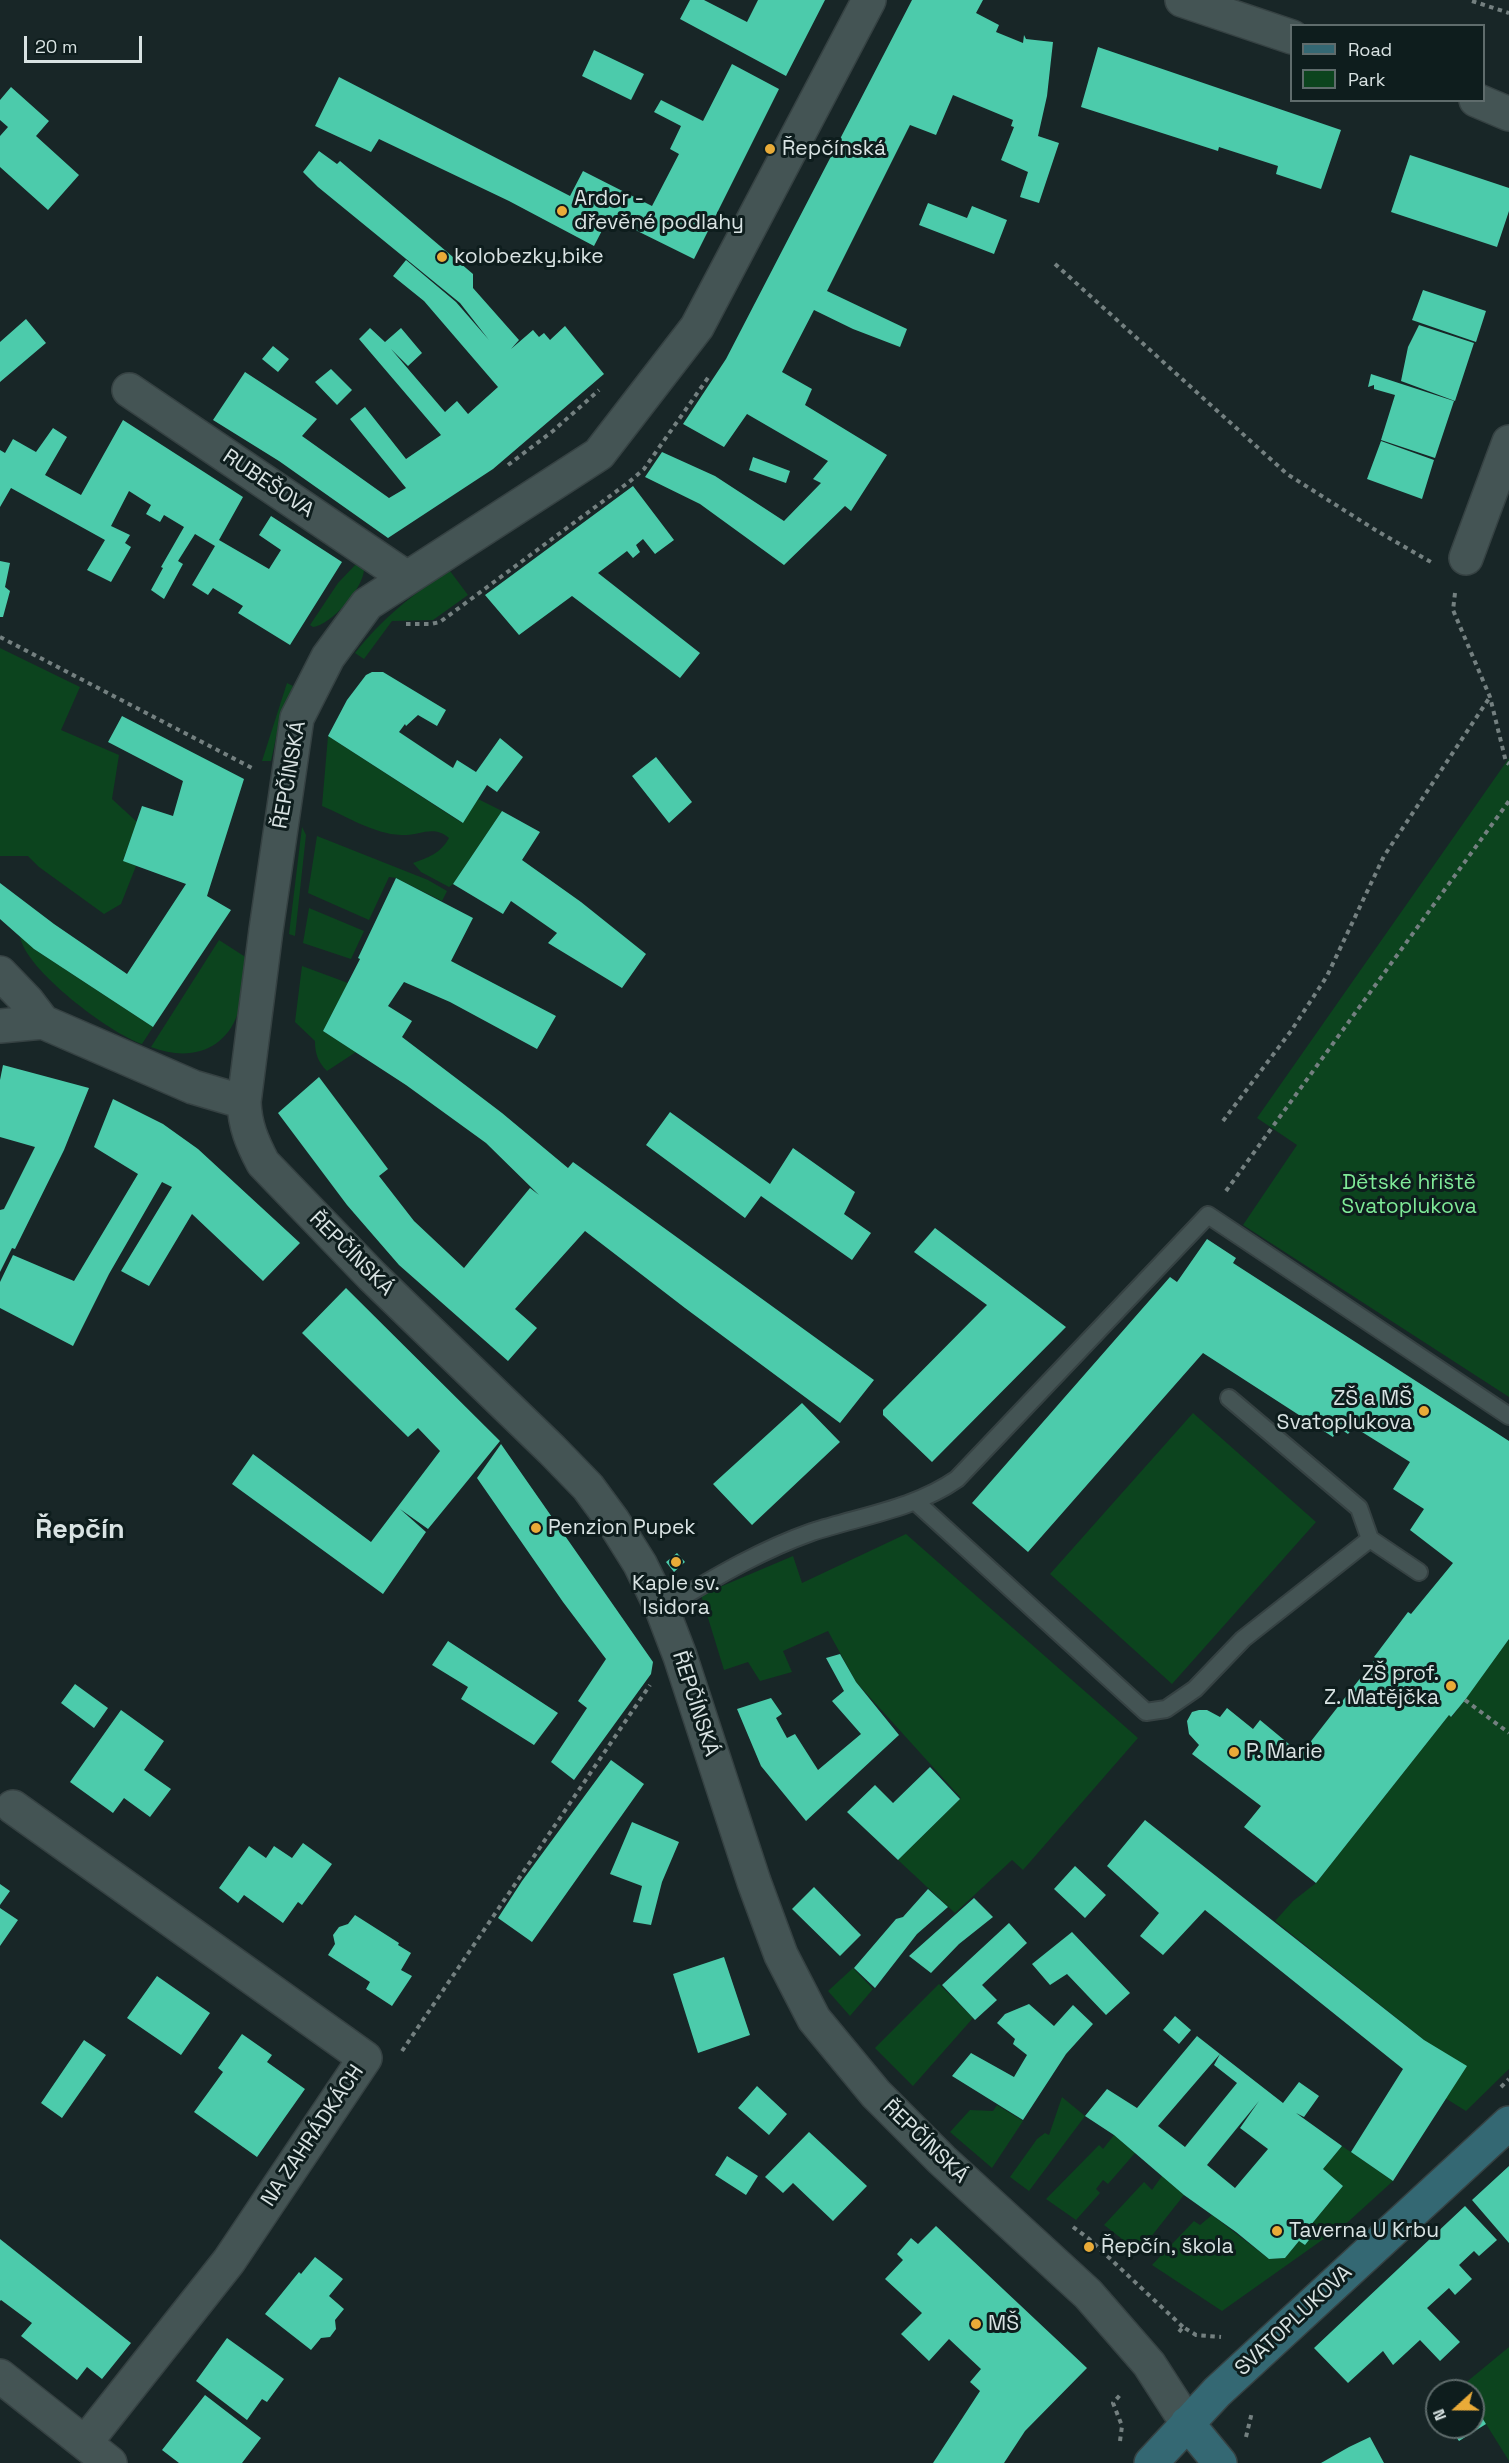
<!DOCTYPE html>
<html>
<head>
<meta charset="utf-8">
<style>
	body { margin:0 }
	#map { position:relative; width:1509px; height:2463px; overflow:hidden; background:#182627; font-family:"Space Grotesk",sans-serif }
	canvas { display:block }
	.legend { position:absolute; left:1290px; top:24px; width:195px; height:78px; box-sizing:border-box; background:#0e1d1d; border:2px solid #5f6c6c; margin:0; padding:8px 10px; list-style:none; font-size:18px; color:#d9e3e3 }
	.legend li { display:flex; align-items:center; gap:12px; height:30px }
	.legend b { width:30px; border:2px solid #5f6c6c }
	.north { position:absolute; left:1425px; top:2379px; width:60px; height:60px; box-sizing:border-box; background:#0e1d1d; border:2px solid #5f6c6c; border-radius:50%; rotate:249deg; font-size:16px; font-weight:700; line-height:24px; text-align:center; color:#d9e3e3 }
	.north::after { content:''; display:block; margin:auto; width:21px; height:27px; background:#e9ab38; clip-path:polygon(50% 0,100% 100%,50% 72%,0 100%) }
	.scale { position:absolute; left:24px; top:36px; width:118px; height:27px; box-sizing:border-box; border:3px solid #d9e3e3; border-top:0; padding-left:8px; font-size:18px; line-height:21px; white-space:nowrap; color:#d9e3e3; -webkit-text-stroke:4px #0e1d1d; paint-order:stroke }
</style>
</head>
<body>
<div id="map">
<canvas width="1509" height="2463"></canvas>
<ul class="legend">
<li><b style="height:8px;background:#346873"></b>Road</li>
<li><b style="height:16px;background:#0c441e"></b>Park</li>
</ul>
<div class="north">N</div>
<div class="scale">20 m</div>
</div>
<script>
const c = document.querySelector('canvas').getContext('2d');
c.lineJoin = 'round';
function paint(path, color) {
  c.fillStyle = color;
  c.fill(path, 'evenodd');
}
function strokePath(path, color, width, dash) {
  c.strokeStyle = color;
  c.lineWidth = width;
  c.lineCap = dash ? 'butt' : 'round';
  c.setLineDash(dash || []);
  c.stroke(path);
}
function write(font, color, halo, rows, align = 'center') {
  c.font = font + ' "Space Grotesk",sans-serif';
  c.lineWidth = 6;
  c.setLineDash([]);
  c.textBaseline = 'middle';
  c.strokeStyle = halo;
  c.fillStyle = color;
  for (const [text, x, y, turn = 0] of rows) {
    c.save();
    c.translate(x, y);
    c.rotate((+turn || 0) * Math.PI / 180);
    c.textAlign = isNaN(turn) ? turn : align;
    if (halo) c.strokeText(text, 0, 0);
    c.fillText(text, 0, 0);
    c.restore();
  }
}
paint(new Path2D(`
	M358,562L364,569C364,588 331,625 313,627L310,625L338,583Z
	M450,571L468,595L433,620L392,621L364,659L355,653C383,618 413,593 450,571Z
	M0,648L80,687L61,730L119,755L112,799L137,822L123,860L136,866L121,904L104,914L39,867L28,856H0Z
	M287,683L293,686L280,719L271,761H262Z
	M328,736L462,823L478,799L502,811L453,884L449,887L421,872L413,863C428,858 441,853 449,838C433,824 420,836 401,835C374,834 346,816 322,806Z
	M1509,758V1397L1243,1225L1297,1145L1257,1118Z
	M302,827L306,835L295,936L289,934Z
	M317,836L428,880L447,891L442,901L396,878L389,877L369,920L308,893Z
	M309,908L364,931L351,959L303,943Z
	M20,936L34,949L153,1027L142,1044C111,1034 24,969 20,936Z
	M219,940L247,958C245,976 244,996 238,1013C224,1053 187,1061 151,1047Z
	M302,966L348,983L323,1031L356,1052L327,1071C318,1062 315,1054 315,1041L295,1022Z
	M1193,1413L1316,1522L1172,1684L1050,1574Z
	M906,1534L1138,1738L1023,1870L1012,1860L955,1913L898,1860L961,1798L856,1682L828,1631L783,1651L792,1672L760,1681L748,1662L724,1670L701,1595L793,1556L802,1583Z
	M1509,1639V2069L1466,2111L1445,2098L1424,2040L1275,1921L1293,1901L1316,1883L1449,1715L1452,1717Z
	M853,1968L873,1989L850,2016L828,1991Z
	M939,1984L973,2018L913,2086L875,2048Z
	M1062,2097L1085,2116L1029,2191L1010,2177L1037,2139L1045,2133L1049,2135Z
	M997,2105L1023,2121L992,2168L950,2132L970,2110L993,2111Z
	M1114,2135L1135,2153L1108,2184L1103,2180L1096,2189L1100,2193L1076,2220L1046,2199L1099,2145L1103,2149Z
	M1342,2146L1393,2181L1349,2221L1222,2311L1152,2265L1194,2221L1200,2225L1212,2215L1269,2259L1285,2258L1299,2241L1305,2245L1316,2231L1310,2226L1343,2186L1323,2169Z
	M1162,2176L1184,2195L1139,2252L1104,2225L1144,2182L1152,2190Z
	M1509,2347V2461L1473,2403V2391H1466L1463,2385Z`), '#0c441e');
paint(new Path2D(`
	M690,0H704L747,22L758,0H825L786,76L680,19Z
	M912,0H983L976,13L999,25L996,32L1023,43L1024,35L1026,39L1053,42L1047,96L1038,136L1059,143L1039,203L1020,197L1028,172L1001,160L1014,127L1011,126L1013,120L953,95L936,135L910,125L827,291L907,329L900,347L853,329L814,310L782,372L812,389L805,405L887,455L851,511L845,506L784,565L700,504L645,477L662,452L715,476L784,521L821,483L813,479L828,461L747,414L724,447L683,424L726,359Z
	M1098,47L1341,130L1321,189L1276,174L1278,166L1219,147L1218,151L1081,107Z
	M594,50L644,74L631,100L582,76Z
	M732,64L779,89L694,259L609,217L594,246L509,201L379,139L371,152L315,126L339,77L570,196L583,171L652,206L679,154L670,149L681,126L654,112L661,100L703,121Z
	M11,87L49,121L36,136L79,175L48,210L0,167V136L8,127L0,120V100Z
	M319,151L337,164L340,161L473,274V288L519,340L511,349L533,330L539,337L544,333L550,340L565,326L604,374L493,469L388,538L279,461L213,420L245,372L317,419L302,436L389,498L406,488L350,419L365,407L406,459L441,435L359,339L370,328L385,342L401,328L422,353L408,366L391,349L445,412L457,401L468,414L498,387L424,301L393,276L406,260L456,302L489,340L460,303L318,187L303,172Z
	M1410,155L1509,188V211L1497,247L1391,212Z
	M928,203L967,218L972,206L1007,220L994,254L919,225Z
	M1423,290L1486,311L1476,342L1412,320Z
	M26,319L46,343L0,382V342Z
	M1419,325L1474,343L1455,401L1401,381L1408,347Z
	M273,346L289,359L278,372L262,359Z
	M331,369L352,390L337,405L315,382Z
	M1371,374L1454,401L1435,458L1381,440L1395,395L1374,389V385L1368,387Z
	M123,420L243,497L219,540L269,569L281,550L259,535L271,516L342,562L290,645L238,613L243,606L213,588L208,595L192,585L215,546L195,534L178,561L183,564L164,599L151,590L163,568L161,567L184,527L164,515L160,522L146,514L151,505L129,491L111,526L130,535L125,543L131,547L111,582L87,570L105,540L11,488L0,507V450L5,453L13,439L36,452L53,428L67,437L45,475L81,495Z
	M1381,441L1434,460L1422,499L1367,479Z
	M753,457L790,471L786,483L749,470Z
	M633,486L674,540L655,554L643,539L636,545L640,552L633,558L627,551L598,573L700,653L680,678L572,596L519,635L485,595Z
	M0,561L10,563L5,587L10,591L3,617H0Z
	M372,672H383L446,710L437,726L418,715L406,726L405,724L399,732L453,768L457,760L476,772L500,738L523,757L497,792L487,785L463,823L328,736L347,700L366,675Z
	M122,716L244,779L207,896L231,910L153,1027L34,949L0,919V883L54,924L127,974L186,884L123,861L142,806L173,816L183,781L108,742Z
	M656,757L692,802L669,823L632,776Z
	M502,811L540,832L522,860L581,902L646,954L622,988L548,943L557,933L511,901L503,914L453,884Z
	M396,878L473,918L451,961L556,1016L537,1049L450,1002L404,982L388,1006L412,1021L402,1037L502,1113L568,1168L573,1162L874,1380L840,1423L685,1308L585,1231L515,1309L537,1328L508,1361L399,1265L347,1205L278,1113L319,1077L388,1169L379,1176L414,1221L464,1268L530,1188L539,1195L486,1143L406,1085L323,1031L360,959L358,958Z
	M3,1065L89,1088L64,1150L15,1249L12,1248L0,1272V1210L4,1209L35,1147L0,1137V1080Z
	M113,1099L163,1124L198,1149L300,1243L263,1281L192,1214L149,1286L121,1271L172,1187L162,1182L109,1274L73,1346L0,1308V1282L13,1255L74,1281L138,1174L94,1147Z
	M670,1112L770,1184L793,1148L855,1192L844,1214L871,1233L852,1260L761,1196L745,1218L646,1145Z
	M935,1228L1066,1327L932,1462L883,1415V1410L987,1305L914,1252Z
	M1207,1239L1236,1258L1233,1263L1509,1441V1639L1465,1700L1451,1717L1449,1715L1316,1883L1244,1827L1261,1806L1192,1754L1199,1745L1189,1734L1187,1721L1192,1712L1199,1710H1207L1220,1717L1227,1708L1253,1729L1260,1720L1301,1754L1376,1658L1374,1657L1408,1612L1411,1614L1453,1563L1410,1530L1424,1509L1393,1489L1410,1462L1354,1427L1348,1434L1339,1428L1333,1437L1203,1353L1028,1552L972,1503L1170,1277L1177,1282Z
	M346,1288L500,1441L428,1529L400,1509L426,1532L383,1594L232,1484L253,1454L371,1542L440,1451L418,1428L408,1437L302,1333Z
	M802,1403L840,1442L752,1525L713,1484Z
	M501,1444L653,1662L651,1674L574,1780L551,1762L587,1708L578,1701L606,1659L563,1602L477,1478Z
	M677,1553L685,1562L674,1572L666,1562Z
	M448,1641L558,1713L534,1745L461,1699L468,1687L432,1665Z
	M840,1654L856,1682L899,1735L806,1821L761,1766L737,1709L771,1698L782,1714L776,1718L787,1738L795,1734L818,1770L861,1734L832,1701L844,1691L826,1658Z
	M75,1684L108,1708L94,1728L61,1703Z
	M121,1710L164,1741L144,1770L171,1789L150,1817L124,1798L113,1813L70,1782Z
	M611,1760L644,1784L532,1942L498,1918L522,1881Z
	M930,1767L960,1799L898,1860L847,1812L875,1785L893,1803Z
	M1145,1820L1424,2040L1467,2066L1393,2181L1351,2152L1403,2069L1205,1910L1163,1955L1140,1936L1159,1913L1107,1866Z
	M632,1822L679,1842L662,1882L651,1925L633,1922L642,1886L610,1874Z
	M303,1843L332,1864L302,1905L298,1902L283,1923L244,1895L238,1903L219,1888L249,1846L266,1858L274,1846L292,1858Z
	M1075,1866L1106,1895L1085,1918L1054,1889Z
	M0,1884L10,1891L0,1905Z
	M814,1887L861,1935L840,1956L792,1909Z
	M928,1889L948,1907L917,1934L875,1988L854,1968L896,1919L903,1917Z
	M974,1898L993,1917L959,1944L931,1973L909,1956Z
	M0,1908L18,1920L0,1946Z
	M355,1915L399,1943L398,1945L411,1953L401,1970L412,1976L392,2006L366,1989L370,1982L328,1955L335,1944L333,1935L339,1927L348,1924Z
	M1009,1923L1027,1943L982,1985L997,2000L975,2020L942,1985Z
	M1072,1932L1130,1993L1106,2015L1067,1974L1050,1985L1032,1964Z
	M724,1957L750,2035L698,2053L673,1974Z
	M157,1976L210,2013L181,2055L127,2018Z
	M1029,2004L1054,2026L1073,2005L1093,2024L1066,2054L1023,2120L952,2076L971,2053L1014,2077L1027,2055L1013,2044L1015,2039L997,2023L1005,2014Z
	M1175,2016L1191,2030L1179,2044L1163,2030Z
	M242,2034L272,2055L267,2062L305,2089L257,2157L194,2112L223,2072L218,2068Z
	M1197,2036L1220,2054L1158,2126L1185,2147L1237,2083L1214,2065L1220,2054L1283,2103L1299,2082L1319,2096L1304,2117L1296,2113L1342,2146L1323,2169L1343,2186L1310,2226L1316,2231L1305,2245L1299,2241L1285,2258L1269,2259L1236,2232L1184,2195L1114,2135L1085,2116L1107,2089L1137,2108ZM1259,2101L1240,2128L1268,2149L1235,2188L1207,2165Z
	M84,2040L106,2055L62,2118L41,2103Z
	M757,2086L787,2114L769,2135L738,2108Z
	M809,2132L867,2186L833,2221L793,2183L783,2193L765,2177Z
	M727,2156L758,2176L746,2195L715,2175Z
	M1509,2166V2243L1472,2200Z
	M1465,2206L1497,2240L1479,2256L1474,2251L1459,2265L1472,2279L1455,2295L1449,2288L1427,2308L1460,2342L1440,2361L1420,2340L1393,2365L1383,2351L1348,2383L1314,2348Z
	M936,2226L1087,2368L1025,2431L1004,2463H933L980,2391L970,2382L981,2369L949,2339L929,2361L901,2334L922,2313L885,2279L903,2260L897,2254L911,2238L918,2244Z
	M0,2239L131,2343L102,2379L87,2367L77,2380L21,2336L32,2323L1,2300L0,2301Z
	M315,2257L343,2279L329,2296L344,2309L335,2320L336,2329L330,2337L321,2338L311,2350L265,2314L299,2272L301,2274Z
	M227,2338L284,2379L267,2402L262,2399L247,2420L196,2381Z
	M205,2395L261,2438L242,2463H179L162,2450Z
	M1473,2403L1486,2424L1459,2441L1449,2427H1473Z
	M1370,2437L1384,2463H1321L1349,2447Z`), '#4ccbab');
const lane = new Path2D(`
	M1229,1398L1359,1508L1370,1539
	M916,1502L1146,1712L1166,1709L1195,1689L1243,1639L1370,1539L1419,1572
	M662,1609C711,1580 758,1551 812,1532C861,1516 914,1509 957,1479L1208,1215L1509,1416`);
const street = new Path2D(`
	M869,0L697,327L599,454L367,604L328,657L297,718L266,930L244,1102C245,1126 252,1142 263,1163L372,1276L552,1450L588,1487L613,1521L640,1564L662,1609L680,1656L754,1882L781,1955L814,2019L876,2094L942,2160L1088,2294L1149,2364L1187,2423
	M1182,0L1292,37
	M1476,100L1509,114
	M129,390L407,578
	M1466,558L1509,442
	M0,973L27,1001L43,1022L193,1087L244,1102
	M0,1026L43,1022
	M13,1807L365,2058L229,2261L85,2443
	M0,2376L110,2463`);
const secondary = new Path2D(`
	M1187,2423L1220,2463
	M1151,2463L1217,2392L1509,2123`);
strokePath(lane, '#364243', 20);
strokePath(street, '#364243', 36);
strokePath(secondary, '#364243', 36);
strokePath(new Path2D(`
	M1472,1L1509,13
	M1055,264L1287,474L1377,531L1431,562
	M508,465L553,431L599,390
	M1455,593L1453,610L1490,697L1506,762L1509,764
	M406,624H431L440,622L629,482L644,469L710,375
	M0,637L252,768
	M1223,1121L1291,1031L1327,976L1384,856L1490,697
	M1226,1191L1509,801
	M1465,1700L1509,1733
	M402,2051L650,1685
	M1501,2087L1509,2079
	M1073,2227L1088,2238L1183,2327
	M1179,2332L1183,2327L1196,2335L1221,2337
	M1246,2437L1252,2412
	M1120,2441L1122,2426L1113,2403L1121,2394`), '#748080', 4, [4.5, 4.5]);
strokePath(lane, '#445454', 16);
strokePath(street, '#445454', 33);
strokePath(secondary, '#346873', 33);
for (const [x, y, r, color] of [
	[770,149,6,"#e9ab38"],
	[562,211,6,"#e9ab38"],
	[442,257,6,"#e9ab38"],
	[1424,1411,6,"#e9ab38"],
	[536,1528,6,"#e9ab38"],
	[676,1562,6,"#e9ab38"],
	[1451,1686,6,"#e9ab38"],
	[1234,1752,6,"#e9ab38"],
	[1277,2231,6,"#e9ab38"],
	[1089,2247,6,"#e9ab38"],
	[976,2324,6,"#e9ab38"]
]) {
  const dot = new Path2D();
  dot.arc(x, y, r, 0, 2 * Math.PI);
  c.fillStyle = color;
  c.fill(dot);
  strokePath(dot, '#0e1d1d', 2);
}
write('21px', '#d9e3e3', '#0e1d1d', [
	["Řepčínská",782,149],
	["Ardor -",574,199],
	["dřevěné podlahy",574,223],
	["kolobezky.bike",454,257],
	["ZŠ a MŠ",1412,1399,"right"],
	["Svatoplukova",1412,1423,"right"],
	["Penzion Pupek",548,1528],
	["Kaple sv.",676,1584,"center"],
	["Isidora",676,1608,"center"],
	["ZŠ prof.",1439,1674,"right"],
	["Z. Matějčka",1439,1698,"right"],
	["P. Marie",1246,1752],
	["Taverna U Krbu",1289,2231],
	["Řepčín, škola",1101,2247],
	["MŠ",988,2324]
], 'left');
write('21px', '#d9e3e3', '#0e1d1d', [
	["RUBEŠOVA",268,484,34],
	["ŘEPČÍNSKÁ",290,775,-80],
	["ŘEPČÍNSKÁ",351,1254,45],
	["ŘEPČÍNSKÁ",695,1704,72],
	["NA ZAHRÁDKÁCH",313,2136,-56],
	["ŘEPČÍNSKÁ",925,2142,44],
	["SVATOPLUKOVA",1294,2321,-43]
]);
write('21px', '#7fea98', '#0e1d1d', [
	["Dětské hřiště",1409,1183],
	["Svatoplukova",1409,1207]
]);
write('bold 27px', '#d9e3e3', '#0e1d1d', [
	["Řepčín",80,1531]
]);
</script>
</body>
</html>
